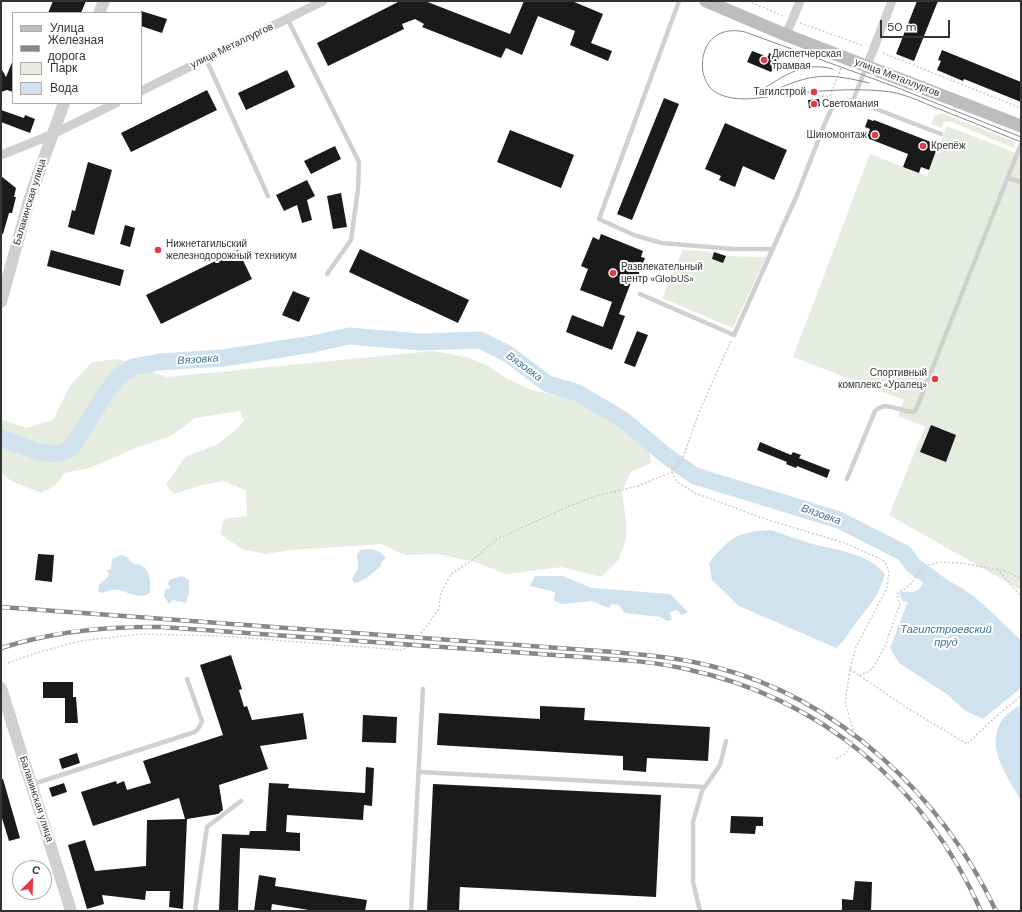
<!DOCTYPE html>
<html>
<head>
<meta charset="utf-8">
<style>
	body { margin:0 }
	#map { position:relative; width:1022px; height:912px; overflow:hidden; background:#fff; font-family:"DM Sans",sans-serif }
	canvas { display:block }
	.frame { position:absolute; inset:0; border:2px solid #333; pointer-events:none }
	.legend { position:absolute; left:12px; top:12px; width:130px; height:92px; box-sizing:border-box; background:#fff; border:1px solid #adadad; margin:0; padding:5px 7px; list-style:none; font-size:12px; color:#333 }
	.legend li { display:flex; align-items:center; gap:8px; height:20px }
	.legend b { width:20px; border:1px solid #adadad }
	.north { position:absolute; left:12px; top:860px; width:40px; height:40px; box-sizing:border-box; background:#fff; border:1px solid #adadad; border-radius:50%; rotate:23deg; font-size:11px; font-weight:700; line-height:16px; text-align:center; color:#333 }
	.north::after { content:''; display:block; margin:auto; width:14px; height:18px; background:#e63946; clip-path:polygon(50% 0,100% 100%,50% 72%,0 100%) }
	.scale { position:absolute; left:880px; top:20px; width:70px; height:18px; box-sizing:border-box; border:2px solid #333; border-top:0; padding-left:5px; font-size:12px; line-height:14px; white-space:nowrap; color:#333; -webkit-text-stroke:3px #fff; paint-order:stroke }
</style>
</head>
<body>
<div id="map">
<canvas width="1022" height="912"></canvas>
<div class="frame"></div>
<ul class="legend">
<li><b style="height:5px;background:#bdbdbd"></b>Улица</li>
<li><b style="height:5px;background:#888"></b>Железная дорога</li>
<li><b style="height:11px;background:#e6ecdf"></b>Парк</li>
<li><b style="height:11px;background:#cfe2ee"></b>Вода</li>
</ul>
<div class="north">С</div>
<div class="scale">50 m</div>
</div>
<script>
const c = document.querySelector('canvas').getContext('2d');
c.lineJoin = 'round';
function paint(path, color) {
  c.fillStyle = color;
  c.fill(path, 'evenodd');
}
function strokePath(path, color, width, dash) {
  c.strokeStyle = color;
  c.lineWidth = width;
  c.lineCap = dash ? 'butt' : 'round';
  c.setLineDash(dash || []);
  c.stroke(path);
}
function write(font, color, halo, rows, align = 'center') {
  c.font = font + ' "DM Sans",sans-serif';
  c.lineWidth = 4;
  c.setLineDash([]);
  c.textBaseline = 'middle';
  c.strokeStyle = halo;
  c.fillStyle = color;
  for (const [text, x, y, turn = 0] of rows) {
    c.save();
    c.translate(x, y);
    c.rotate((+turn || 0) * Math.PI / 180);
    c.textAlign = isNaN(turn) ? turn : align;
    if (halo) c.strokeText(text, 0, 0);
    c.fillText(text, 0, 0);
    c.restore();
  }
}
paint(new Path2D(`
	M941,113L1015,142L1014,148L949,121L944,122L941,128L931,124L935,116Z
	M947,126L1021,155V590L889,515L925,427L898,416L904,400L793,357L870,154L927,176Z
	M683,250L714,252L712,259L723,263L726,256L766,257L733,328L662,298Z
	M433,351L467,357L488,366L507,379L529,389L594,405L649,448L651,463L631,472L622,491L627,529L625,543L618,560L601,577L562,567L506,574L475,562L438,554L405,555L381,544L292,550L265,554L242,549L220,534L224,519L247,516L246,491L224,481L202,485L174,494L166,485L185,457L218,444L238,428L244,420L240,411L195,418L171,436L138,447L90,468L64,473C59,483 52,488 41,493L11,481L1,472V419L26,428L53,420L70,386L92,362L119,359L166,377Z`), '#e6ecdf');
paint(new Path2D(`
	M771,530C784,534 796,539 809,543C834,550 867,552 885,574C880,594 868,608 855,624C848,633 845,641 836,648L739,606L712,580L709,563C730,537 737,532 771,530Z
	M371,549L380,552L386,558L381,562V566C372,573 366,581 354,583L352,579L358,568L357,555L360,550Z
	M121,555C129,556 128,560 134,564C135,565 138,564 140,565C151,570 151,582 150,593C138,600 130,592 118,590C112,589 108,591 102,593L98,591L99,585L108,577L109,573L106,571L111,569L112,559Z
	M930,575C967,582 994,616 1021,640V688L983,719L964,710L948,695L899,663L890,648L908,601L903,602L899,593C905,590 911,594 918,590C923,586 924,578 930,575Z
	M182,576L189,580V592L186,603L173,600L169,604L164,596L165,590L171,588L168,584L169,580Z
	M535,576H563L592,588L670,594L688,612L682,615L677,610L670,612L672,620L667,621L660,617L625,613L619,605L612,604L609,608L592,601L561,604L554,600L555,592L530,586Z
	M1021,704V801C1008,776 984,748 1002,720C1006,714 1015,709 1021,704Z`), '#cfe2ee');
strokePath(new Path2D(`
	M1,438C21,445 53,463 72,447L105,394L119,376L133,367L159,362L223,358L313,344L349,336L421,342L480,340L508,354L548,384L578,393L622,419L669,458L695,476L839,520L904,553L913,565L947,590`), '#cfe2ee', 17);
paint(new Path2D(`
	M53,1H86L81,13H48Z
	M400,1H425L510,34L524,1H572L603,14L591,43L612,51L608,61L570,45L575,31L538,16L522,55L506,48L501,58L422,27L424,24L415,19L402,24L404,29L328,66L317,43Z
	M917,1H938L914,61L896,54Z
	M141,11L167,19L162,33L141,26Z
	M942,50L1021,82V102L964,79L963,81L937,70L941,61L938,60Z
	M752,51L768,57L769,53L780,58L771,72L747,62Z
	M13,60V92L7,90L1,92V68L6,77Z
	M287,70L295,87L246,110L238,93Z
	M207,90L217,110L131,152L121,133Z
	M664,98L679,104L632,220L617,214Z
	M819,99L820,106L809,108L808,100Z
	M1,110L24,118L25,115L35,119L30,133L1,122Z
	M868,119L873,121L874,120L931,142L932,140L939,143L929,170L921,167L919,173L903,167L908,154L867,138L870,129L865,127Z
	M725,123L787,150L774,180L743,166L735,187L719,180L721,176L705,169Z
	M510,130L574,155L561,188L497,162Z
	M335,146L341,159L311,174L304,161Z
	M88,162L112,170L94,235L68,227L72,210L75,211Z
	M1,176L16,188L14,197H16L12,213H9L3,234H1Z
	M307,180L315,196L307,200L312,220L302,223L297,205L284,211L276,195Z
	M341,193L347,227L333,229L327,196Z
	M125,225L135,228L130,247L120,244Z
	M601,234L643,251L641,257L645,258L637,278L633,277L619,314L625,316L612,350L566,332L572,315L603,327L612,302L580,290L588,269L581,266L593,237L599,240Z
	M360,249L469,300L458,323L349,272Z
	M51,250L124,270L120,286L47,266Z
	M238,250L252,279L161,324L146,295Z
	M714,252L726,256L723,263L712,259Z
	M293,291L310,298L299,322L282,315Z
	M637,331L648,335L635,367L624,363Z
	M931,425L956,435L946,462L920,452Z
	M760,442L791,455L793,452L801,455L799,458L830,470L827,478L797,466L796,468L786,464L787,462L757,450Z
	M38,554L54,555L52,582L35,580Z
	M231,655L242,689L239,690L244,707L247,706L252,720L303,713L307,739L260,746L268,769L219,785L223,810L218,814L187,819L183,909L169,907L170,891H146L145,900L102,895L104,904L87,909L68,845L85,840L95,871L146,866L147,820L185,819L179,798L93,826L81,792L116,781L117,784L124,781L127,790L151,783L143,761L223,735L200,665Z
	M43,682H73V697H76L78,723H65V698H43Z
	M540,706L585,708L584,720L710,727L708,761L647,758L646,772L623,770V756L437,745L439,713L540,719Z
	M363,715L397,717L396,743L362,742Z
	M77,753L80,763L62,769L59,759Z
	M366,767L374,768L372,806L364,805L363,820L287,815L286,832L300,833V851L240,848L238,911H219L222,834L249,835L250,831H266L269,783L289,784L288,788L365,793Z
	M1,779H3L20,838L9,841L1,815Z
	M64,783L67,792L52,797L49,788Z
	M433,784L661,795L656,897L460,887L459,911H427Z
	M731,816L763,817V826H756L755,834L730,833Z
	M259,875L276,878L275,886L367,900L365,911H315L272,904L271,911H254Z
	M855,881L872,882L871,911H842V899L853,900Z`), '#1a1a1a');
strokePath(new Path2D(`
	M748,1L783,16
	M800,23L864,46
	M883,53L1021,108
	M814,96H830L841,68
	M672,472L677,482L695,493L765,519L845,543L883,560L887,566L889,573L887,588L856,647L851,665L845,702L853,730L852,744L845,754L836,759
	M997,569L1021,596
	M8,663L36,653L80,641L140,634L222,636L401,650L407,648L417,639L438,610L441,593L451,574L471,561L497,539L572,505L596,496L638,486L672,472L682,460L700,410L731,341
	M850,669L904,706L967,744L1001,712L1021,696
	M859,675L868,672L873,668L885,646L900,604L897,594L910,585L924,566L940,562L961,563L1006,571L1021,579`), '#cdcdcd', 1.5, [2, 2]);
strokePath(new Path2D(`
	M679,1L599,219L634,235L662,243L733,249H773
	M287,18L359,162L358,189L351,240L327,274
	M206,59L268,196
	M866,68L853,100L941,134
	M1008,178L1021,182
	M640,294L734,335L797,195L825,123L831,110L838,103L853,100
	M847,479L875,411C886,400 898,411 911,412L915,411L917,407L1021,144
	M419,772L705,787
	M33,784L195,732L200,726L202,721L187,679
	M195,911L207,827L241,801
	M411,911L423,689
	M700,911L693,882V822L702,791L720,765L726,741`), '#d0d0d0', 4.5);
strokePath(new Path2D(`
	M786,35L800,1
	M867,66L892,1
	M141,91L323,1
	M1,155L51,135L116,103`), '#d0d0d0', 9);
strokePath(new Path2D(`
	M99,13L104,1
	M1,302L30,197L64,103
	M1,688L71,911`), '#d0d0d0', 12);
strokePath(new Path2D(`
	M706,1L786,35L1021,126`), '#bdbdbd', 13);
strokePath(new Path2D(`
	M755,94C780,79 801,60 833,69
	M764,95C808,75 821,71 869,83
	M1021,137L893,86L745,32C727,28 712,33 705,50C699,66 703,87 719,94C742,104 765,96 788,94C819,91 851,88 882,91C902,92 921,102 939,109C967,120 994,131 1021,142`), '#888', 1);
const rail = new Path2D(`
	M1,607L613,652C647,655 681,658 715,667C840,699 942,796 996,911
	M1,648C54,631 106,626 162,627L596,658C626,660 656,662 686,669C821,698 925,785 981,911`);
strokePath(rail, '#888', 4.5);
strokePath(rail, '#fff', 3, [9]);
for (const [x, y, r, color] of [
	[764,60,4,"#e63946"],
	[814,92,4,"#e63946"],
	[814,104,4,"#e63946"],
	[875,135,4,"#e63946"],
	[923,146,4,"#e63946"],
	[158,250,4,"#e63946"],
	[613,273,4,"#e63946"],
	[935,379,4,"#e63946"]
]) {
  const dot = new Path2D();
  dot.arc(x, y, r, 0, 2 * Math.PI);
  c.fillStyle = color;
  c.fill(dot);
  strokePath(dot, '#fff', 1.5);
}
write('10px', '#333', '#fff', [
	["улица Металлургов",232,46,-26],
	["улица Металлургов",897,78,21],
	["Балакинская улица",30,202,-73],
	["Балакинская улица",36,799,72]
]);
write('10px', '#333', '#fff', [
	["Диспетчерская",772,54],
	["трамвая",772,66],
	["Тагилстрой",806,92,"right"],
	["Светомания",822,104],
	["Шиномонтаж",867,135,"right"],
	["Крепёж",931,146],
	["Нижнетагильский",166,244],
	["железнодорожный техникум",166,256],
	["Развлекательный",621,267],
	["центр «GlobUS»",621,279],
	["Спортивный",927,373,"right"],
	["комплекс «Уралец»",927,385,"right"]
], 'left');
write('italic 11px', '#3f7597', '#fff', [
	["Вязовка",198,360,-4],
	["Вязовка",524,367,36],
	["Вязовка",821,515,19],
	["Тагилстроевский",946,630],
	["пруд",946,643]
]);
</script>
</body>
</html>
